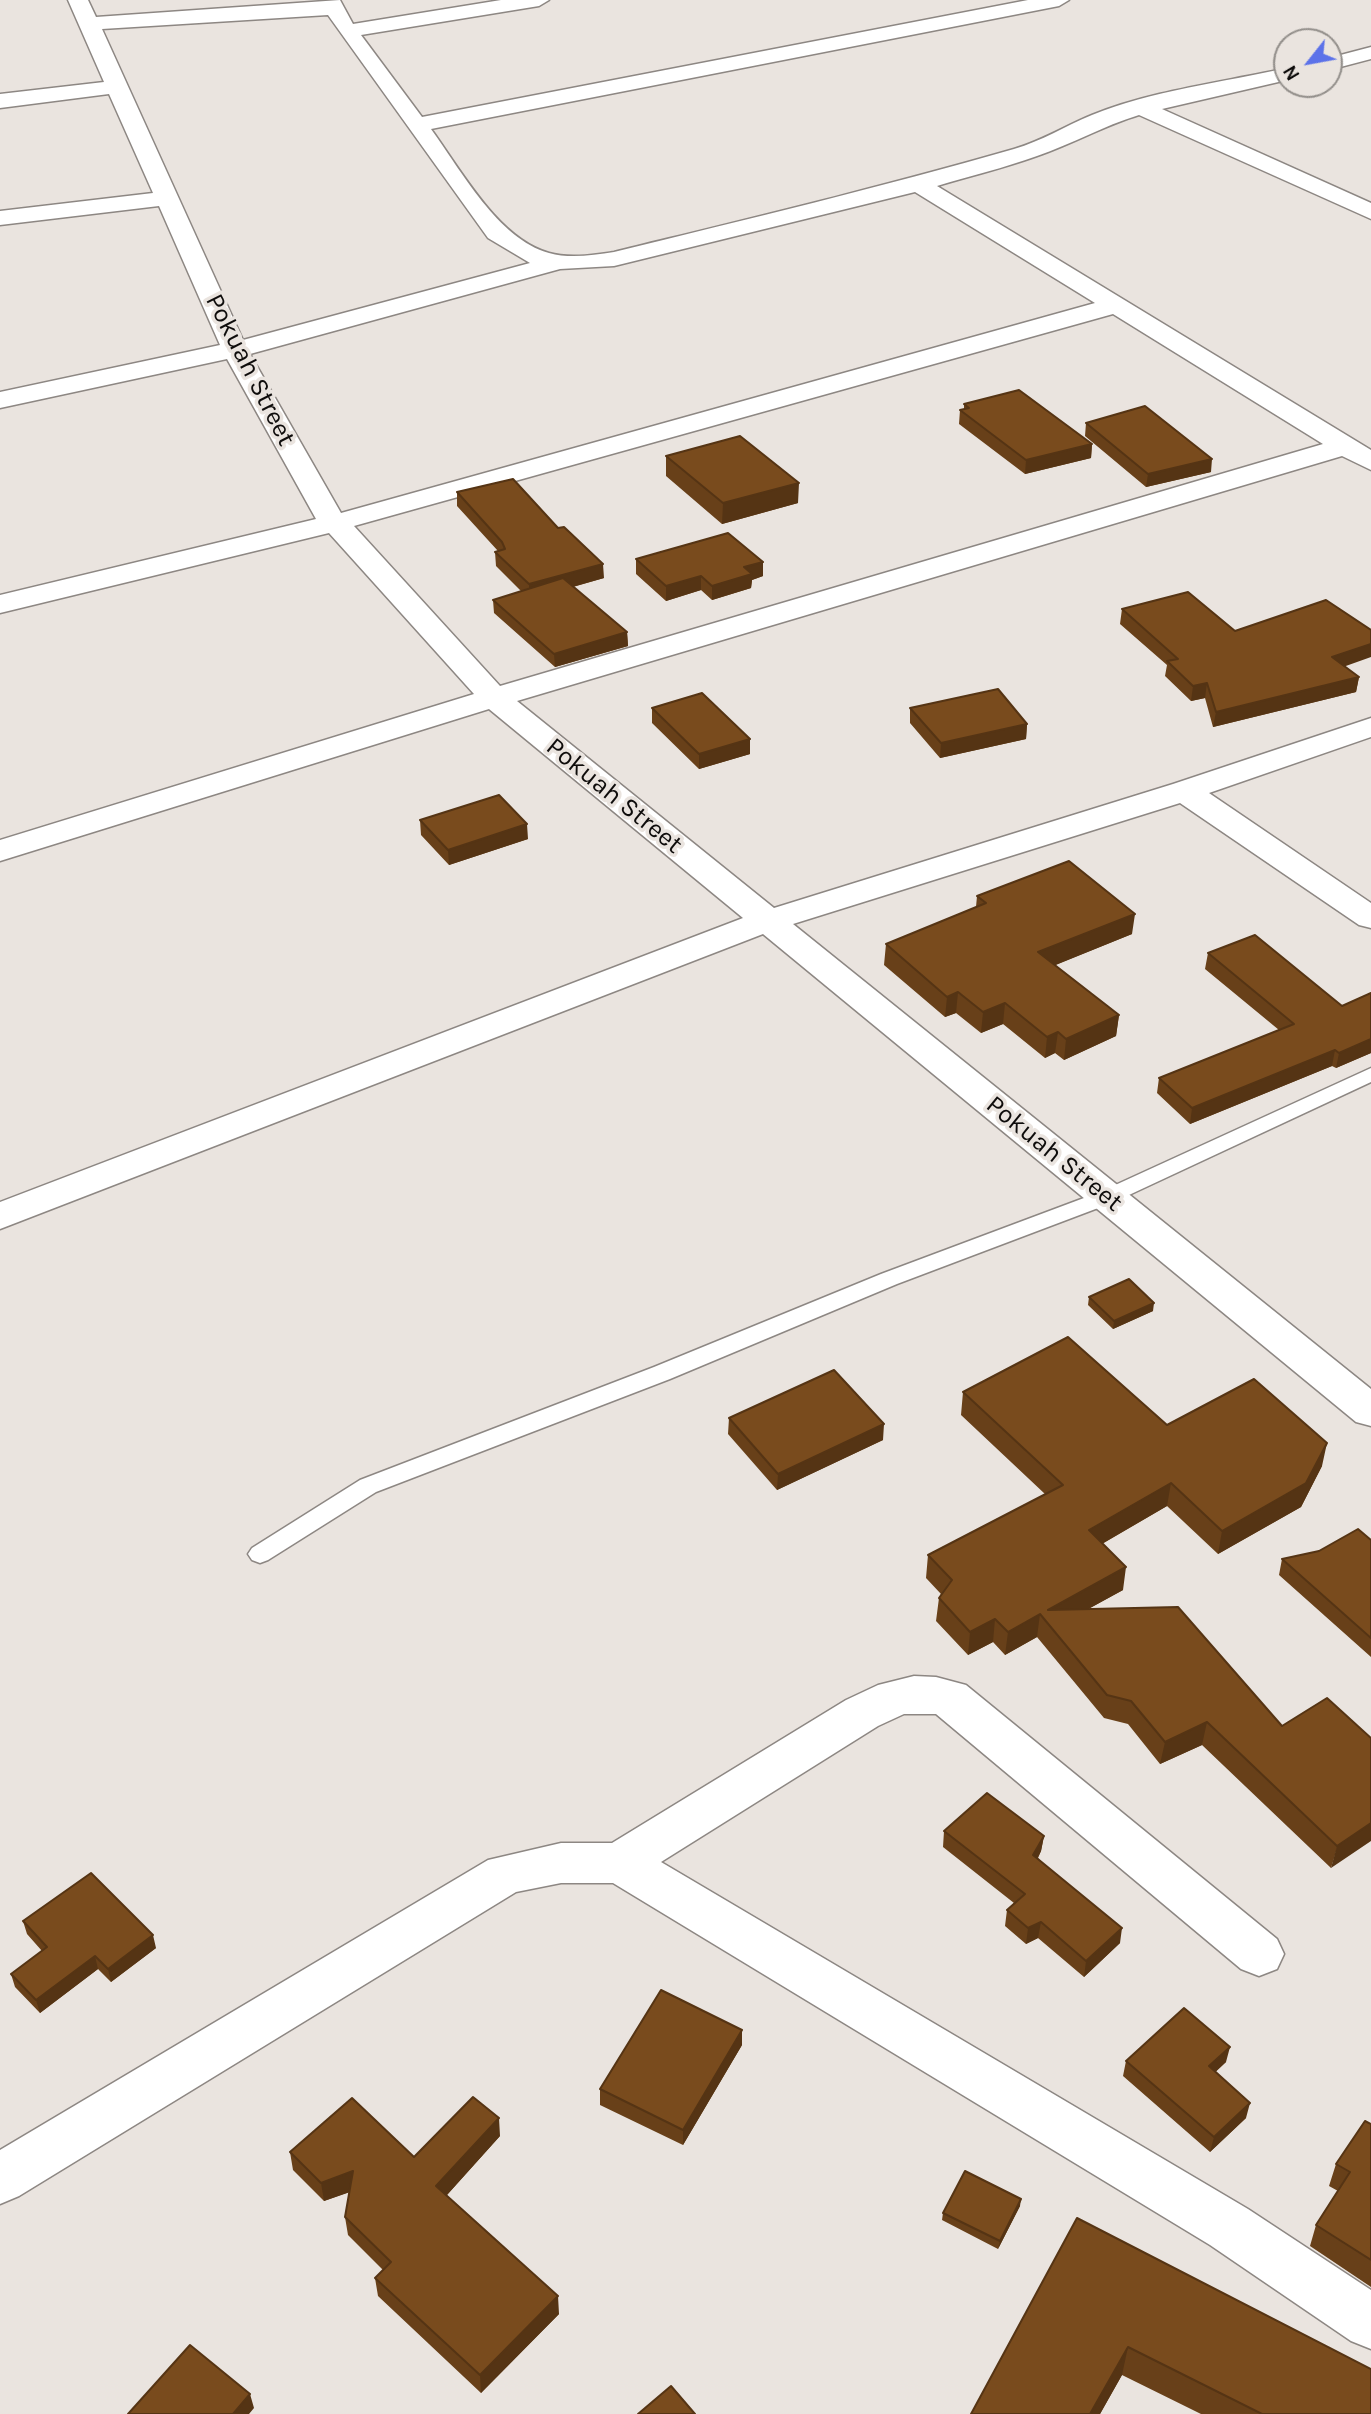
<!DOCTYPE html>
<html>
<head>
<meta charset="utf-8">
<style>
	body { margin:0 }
	#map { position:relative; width:1371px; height:2414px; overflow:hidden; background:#eae4df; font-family:Karla,sans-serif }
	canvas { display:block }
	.north { position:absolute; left:1273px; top:28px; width:70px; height:70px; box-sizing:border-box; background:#eae4df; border:2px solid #928e8a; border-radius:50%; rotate:239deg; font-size:19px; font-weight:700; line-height:28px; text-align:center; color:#0e0c0b }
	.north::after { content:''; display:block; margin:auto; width:24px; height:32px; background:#5c72e9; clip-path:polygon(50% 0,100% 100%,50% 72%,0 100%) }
</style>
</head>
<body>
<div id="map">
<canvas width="1371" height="2414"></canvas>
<div class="north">N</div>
</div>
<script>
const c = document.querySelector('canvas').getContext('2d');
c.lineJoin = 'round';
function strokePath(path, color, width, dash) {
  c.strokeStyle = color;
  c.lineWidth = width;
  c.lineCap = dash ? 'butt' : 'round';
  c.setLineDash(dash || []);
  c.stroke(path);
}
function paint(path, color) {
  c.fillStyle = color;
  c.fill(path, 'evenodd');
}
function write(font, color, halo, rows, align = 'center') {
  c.font = font + ' Karla,sans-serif';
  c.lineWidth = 7;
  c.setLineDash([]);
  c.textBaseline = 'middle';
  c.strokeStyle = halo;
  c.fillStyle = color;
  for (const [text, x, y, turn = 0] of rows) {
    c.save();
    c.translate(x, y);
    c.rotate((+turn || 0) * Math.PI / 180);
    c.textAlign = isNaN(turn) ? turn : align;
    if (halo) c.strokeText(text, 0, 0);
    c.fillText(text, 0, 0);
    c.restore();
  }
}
const service = new Path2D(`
	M1371,1068V1082L1114,1202L897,1284L670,1379L376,1492L268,1560L260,1563L252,1560L248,1554L252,1548L360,1480L654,1367L881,1274L1100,1192Z`);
const minor = new Path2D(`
	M68,0H88L96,17L340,0L353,24L501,0H549L539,6L361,35L422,117L1028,0H1069L1059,6L431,129C461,170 498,239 549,253C570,259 593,255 614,252C748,219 882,187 1014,149C1042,141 1065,126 1092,115C1150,91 1224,82 1287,68V80L1162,109L1371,203V219L1139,115C1103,126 1072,144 1037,156C1004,168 970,176 937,186L1371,450V470L1342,456L517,701L774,908L1173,784L1371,718V737L1209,793L1371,903V928L1359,925L1180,803L793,924L1371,1389V1426L1356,1422L763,934L0,1229V1202L743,918L489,709L0,861V840L474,694L329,533L0,613V595L316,519L227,359L0,408V392L220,345L159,206L0,225V211L153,193L109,94L0,108V94L104,82ZM328,15L488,238L530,263L243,340L102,29ZM915,192L1095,303L341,513L250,354L560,269L614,266ZM1113,314L1323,444L500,686L354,526Z
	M1371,47V59L1329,70V58Z
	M914,1676L936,1677L966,1685L1277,1939L1284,1954L1277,1969L1259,1976L1241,1969L936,1714H904L878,1726L661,1862L1248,2209L1371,2290V2349L1351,2341L1210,2245L613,1883H561L516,1892L19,2196L0,2204V2150L488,1860L561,1843H612L846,1700L878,1685Z`);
strokePath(service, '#8d8783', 3);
strokePath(minor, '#8d8783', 3);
paint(service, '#fff');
paint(minor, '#fff');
paint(new Path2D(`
	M964,404L1092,444L1091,458L1025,474L959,424L960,410L964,409Z
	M1086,423L1211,472L1146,487L1085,436Z
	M666,456L798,503L722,524L666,476Z
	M457,492L604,578L573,587L627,632L628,646L555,667L494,613L493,600L521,591L496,566L495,552L498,551L457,506Z
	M636,559L763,562V576L752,580L751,588L712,600L701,590L666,601L636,574Z
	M1122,609L1344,667L1359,677L1356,692L1213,727L1205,698L1191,701L1165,676L1167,665L1120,624Z
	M652,708L750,739V754L699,769L652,723Z
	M910,708L1027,724L1026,739L940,758L910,723Z
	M420,820L528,839L449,865L421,835Z
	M977,896L1132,934L1055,965L1119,1015L1116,1036L1064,1060L1055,1053L1045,1058L1003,1024L981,1033L956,1013L945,1017L884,965L886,944L976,907Z
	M1208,953L1342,1006L1371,993V1053L1336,1068L1332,1066L1190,1124L1157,1093L1159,1078L1279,1030L1205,969Z
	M1089,1297L1153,1311L1113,1329L1088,1305Z
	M963,1392L1167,1425L1322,1466L1301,1507L1218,1554L1167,1506L1102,1544L1123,1590L1088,1609L1282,1726L1371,1738L1331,1868L1202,1745L1160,1764L1128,1724L1104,1718L1037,1637L1005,1655L993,1642L968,1655L936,1621L939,1598L941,1594L926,1578L928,1555L1045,1494L961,1415Z
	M729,1418L883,1440L777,1490L728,1434Z
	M1371,1540V1657L1279,1575L1282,1559Z
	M944,1831L1044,1836L1041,1851L1038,1858L1120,1943L1084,1977L1038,1938L1026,1944L1005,1926L1007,1910L1014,1903L943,1847Z
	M23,1921L156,1948L111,1982L98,1969L40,2013L15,1987L11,1974L42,1951L27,1934Z
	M742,2045L683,2145L600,2105V2089Z
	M1126,2061L1226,2062L1215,2072L1246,2118L1210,2152L1123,2076Z
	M1371,2124V2287L1310,2246L1316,2225L1338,2191L1329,2186L1336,2164Z
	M500,2136L446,2196L559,2314L481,2393L378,2296L375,2278L383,2270L348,2235L345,2217L349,2192L324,2201L293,2170L290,2152L414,2157Z
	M1020,2206L998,2249L942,2220L943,2213Z
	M1077,2218L1371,2414H1201L1122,2375L1100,2414H971Z`), '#684019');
paint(new Path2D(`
	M1092,444L1091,458L1025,474L1026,460Z
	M1212,459L1211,472L1146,487L1148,474Z
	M799,483L798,503L722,524L723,503Z
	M763,562V576L752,580L751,588L712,600V586L744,567Z
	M603,564L604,578L529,599V584Z
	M701,576V590L666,601V586Z
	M627,632L628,646L555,667L554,654Z
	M1371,644V657L1329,672L1332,657Z
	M1359,677L1356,692L1213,727L1216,712Z
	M1207,683L1205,698L1191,701L1193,686Z
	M1027,724L1026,739L940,758L941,743Z
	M750,739V754L699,769V754Z
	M527,824L528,839L449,865L448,850Z
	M1135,914L1132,934L1036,973L1038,952Z
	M958,992L956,1013L945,1017L947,997Z
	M1005,1003L1003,1024L981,1033L983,1012Z
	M1119,1015L1116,1036L1064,1060L1066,1039Z
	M1058,1032L1055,1053L1045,1058L1047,1037Z
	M1371,1039V1053L1336,1068L1339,1053Z
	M1335,1050L1332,1066L1190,1124L1192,1108Z
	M1154,1303L1153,1311L1113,1329L1114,1321Z
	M884,1424L883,1440L777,1490L778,1474Z
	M1327,1443L1322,1466L1301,1507L1218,1554L1222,1531Z
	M1171,1483L1167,1506L1086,1553L1089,1530Z
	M1126,1567L1123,1590L1052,1629L1048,1610Z
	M1040,1614L1037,1637L1005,1655L1008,1632Z
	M995,1619L993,1642L968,1655L970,1632Z
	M1207,1722L1202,1745L1160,1764L1165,1742Z
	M1371,1823V1841L1331,1868L1337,1846Z
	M1044,1836L1041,1851L1031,1871L1033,1855Z
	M1041,1922L1038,1938L1026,1944L1028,1928Z
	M1122,1928L1120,1943L1084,1977L1086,1961Z
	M153,1935L156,1948L111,1982L108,1969Z
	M95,1956L98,1969L40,2013L36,2000Z
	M742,2030V2045L683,2145V2130Z
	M1230,2047L1226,2062L1205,2082L1209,2066Z
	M1250,2103L1246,2118L1210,2152L1214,2137Z
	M499,2118L500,2136L438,2205L436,2186Z
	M353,2171L356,2190L324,2201L321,2183Z
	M1021,2199L1020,2206L998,2249L1000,2241Z
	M558,2296L559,2314L481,2393L480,2375Z
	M1128,2347L1122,2375L1100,2414H1090Z
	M250,2394L254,2408L249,2414H233Z`), '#553414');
const building = new Path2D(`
	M1019,390L1092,444L1026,460L960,410L969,408L964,404Z
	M1145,406L1212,459L1148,474L1086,423Z
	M740,436L799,483L723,503L666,456Z
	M513,479L558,528L564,527L603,564L529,584L495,552L505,549L502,542L457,492Z
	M728,533L763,562L744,567L752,574L712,586L701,576L666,586L636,559Z
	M563,578L627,632L554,654L493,600Z
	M1188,592L1235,631L1326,600L1371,630V644L1332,657L1359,677L1216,712L1207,683L1193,686L1167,661L1178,659L1122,609Z
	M998,689L1027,724L941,743L910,708Z
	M702,693L750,739L699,754L652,708Z
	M499,795L527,824L448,850L420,820Z
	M1069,861L1135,914L1038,952L1119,1015L1066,1039L1058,1032L1047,1037L1005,1003L983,1012L958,992L947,997L886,944L986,903L977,896Z
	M1255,935L1342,1006L1371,993V1039L1339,1053L1335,1050L1192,1108L1159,1078L1294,1024L1208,953Z
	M1129,1279L1154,1303L1114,1321L1089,1297Z
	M1068,1337L1167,1425L1254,1379L1327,1443L1306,1483L1222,1531L1171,1483L1089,1530L1126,1567L1048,1610L1178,1607L1282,1726L1327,1698L1371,1738V1823L1337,1846L1207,1722L1165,1742L1131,1701L1107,1695L1040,1614L1008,1632L995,1619L970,1632L939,1598L952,1580L928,1555L1063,1485L963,1392Z
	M834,1370L884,1424L778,1474L729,1418Z
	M1358,1529L1371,1540V1638L1282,1559L1319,1551Z
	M987,1793L1044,1836L1033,1855L1122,1928L1086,1961L1041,1922L1028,1928L1007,1910L1025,1894L944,1831Z
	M91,1873L153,1935L108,1969L95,1956L36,2000L11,1974L47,1947L23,1921Z
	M661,1990L742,2030L683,2130L600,2089Z
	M1184,2008L1230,2047L1209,2066L1250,2103L1214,2137L1126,2061Z
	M473,2097L499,2118L436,2186L558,2296L480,2375L375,2278L391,2262L345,2217L353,2171L321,2183L290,2152L352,2098L414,2157Z
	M1365,2121L1371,2124V2260L1316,2225L1350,2172L1336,2164Z
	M965,2171L1021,2199L1000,2241L943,2213Z
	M1077,2218L1371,2369V2414H1262L1128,2347L1090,2414H971Z
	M190,2345L250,2394L233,2414H128Z
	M671,2386L695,2414H638Z`);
paint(building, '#794b1d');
strokePath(building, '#553414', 2);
write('26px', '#0e0c0b', '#eae4df', [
	["Pokuah Street",250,370,63],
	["Pokuah Street",614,796,39],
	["Pokuah Street",1054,1154,39]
]);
</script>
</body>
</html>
